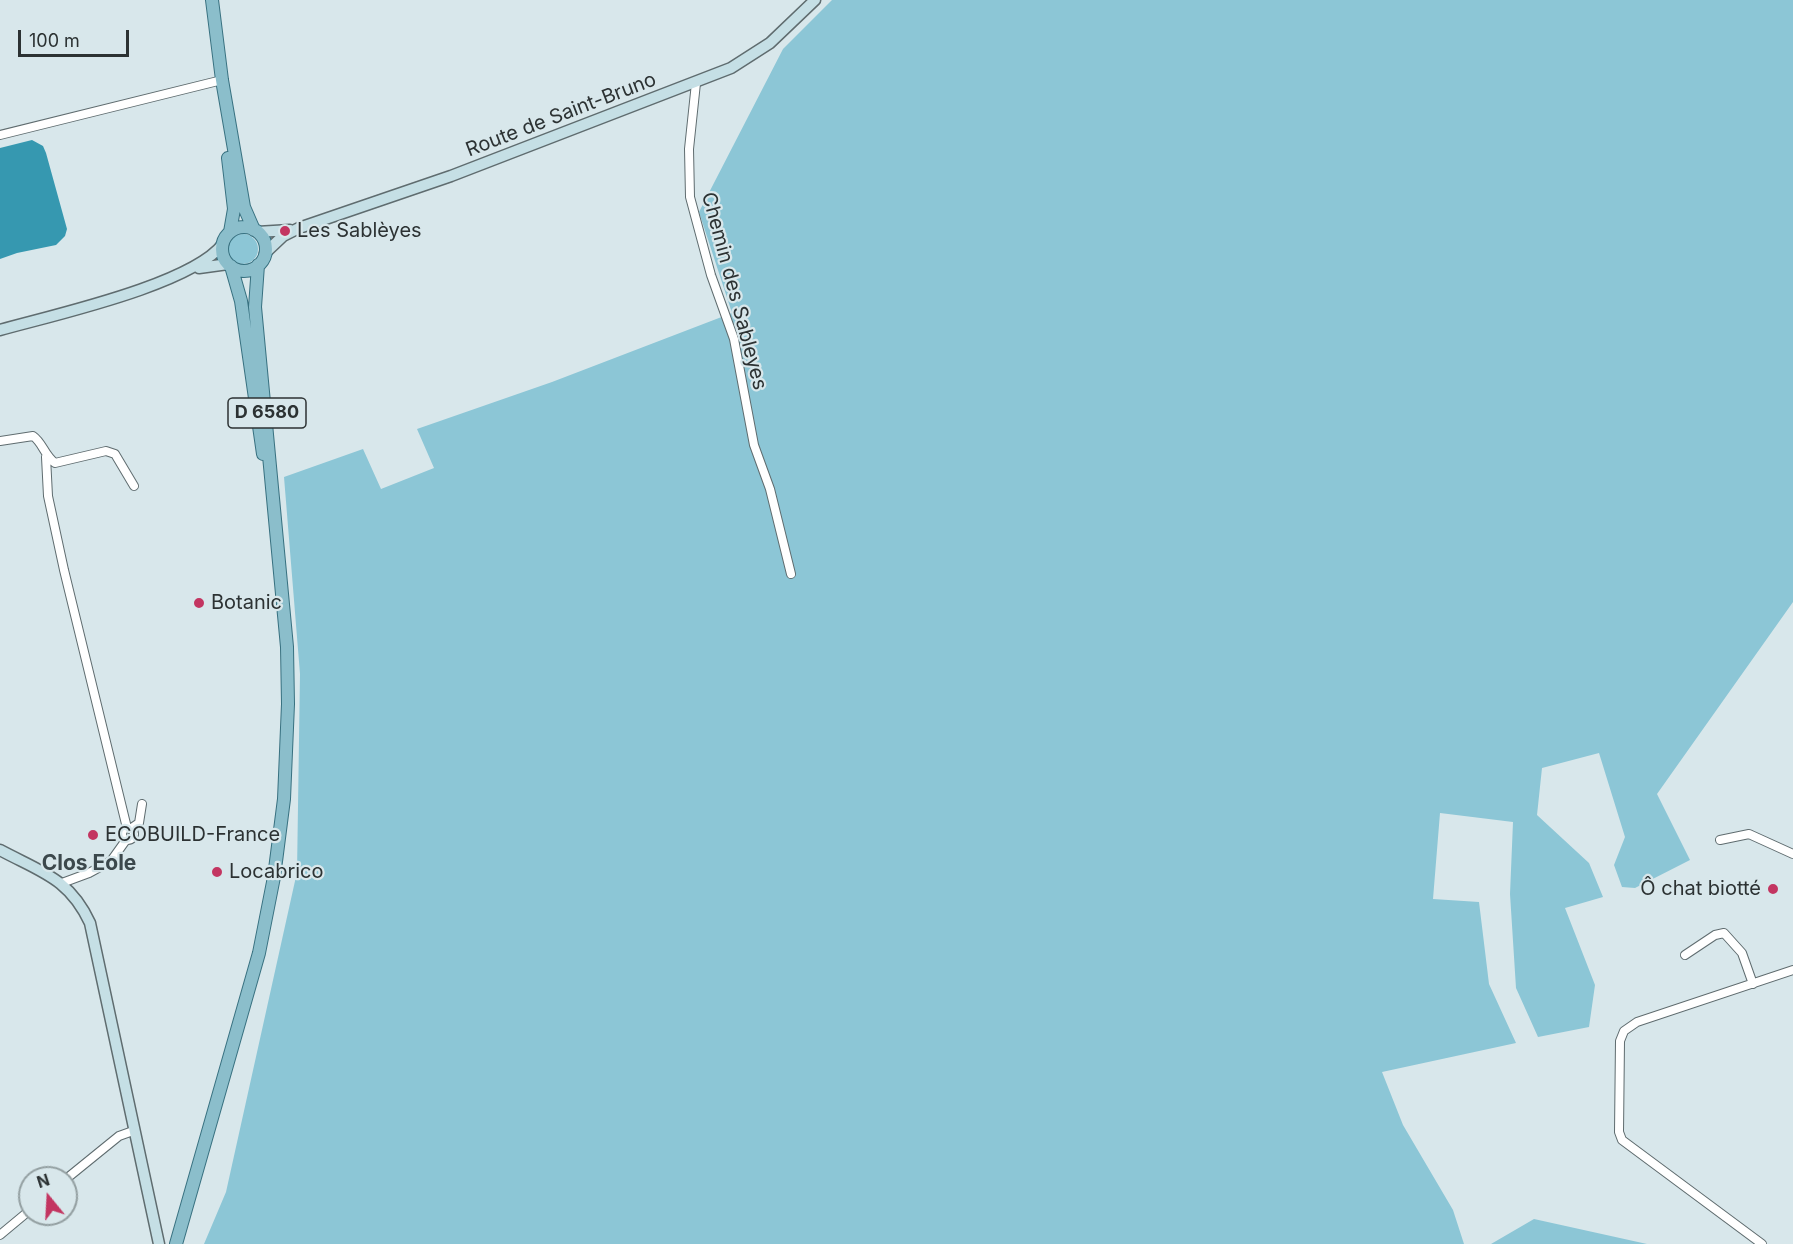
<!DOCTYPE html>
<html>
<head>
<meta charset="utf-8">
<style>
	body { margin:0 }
	#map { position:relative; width:1793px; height:1244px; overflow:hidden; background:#d8e7eb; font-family:Inter,sans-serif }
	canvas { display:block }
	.north { position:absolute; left:18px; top:1166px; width:60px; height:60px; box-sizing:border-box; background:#d8e7eb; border:2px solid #939fa1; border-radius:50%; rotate:342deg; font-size:16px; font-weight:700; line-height:24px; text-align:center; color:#2c3233 }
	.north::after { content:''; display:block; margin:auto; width:21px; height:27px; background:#c33561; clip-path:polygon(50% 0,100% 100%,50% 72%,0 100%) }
	.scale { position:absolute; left:18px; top:30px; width:111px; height:27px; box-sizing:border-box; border:3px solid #2c3233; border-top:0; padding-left:8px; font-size:18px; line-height:21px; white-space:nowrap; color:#2c3233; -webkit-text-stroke:4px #d8e7eb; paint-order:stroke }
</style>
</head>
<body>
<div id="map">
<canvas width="1793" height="1244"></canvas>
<div class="north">N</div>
<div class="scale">100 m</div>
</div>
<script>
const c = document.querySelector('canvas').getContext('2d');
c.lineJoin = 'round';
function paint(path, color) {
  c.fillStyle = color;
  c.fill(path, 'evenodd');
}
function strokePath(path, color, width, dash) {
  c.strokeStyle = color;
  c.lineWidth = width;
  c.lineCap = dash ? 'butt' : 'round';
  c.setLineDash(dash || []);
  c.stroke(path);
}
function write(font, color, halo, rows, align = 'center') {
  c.font = font + ' Inter,sans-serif';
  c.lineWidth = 4.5;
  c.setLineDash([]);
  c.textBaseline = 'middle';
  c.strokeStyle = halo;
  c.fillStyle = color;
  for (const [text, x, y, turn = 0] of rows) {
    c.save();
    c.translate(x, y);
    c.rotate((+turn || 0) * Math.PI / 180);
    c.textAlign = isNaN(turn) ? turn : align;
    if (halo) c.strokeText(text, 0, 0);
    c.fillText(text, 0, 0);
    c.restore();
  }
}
paint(new Path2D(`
	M832,0H1793V602L1657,794L1690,860L1635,888L1622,887L1614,865L1625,837L1599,753L1542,768L1537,815L1589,863L1603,897L1565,908L1595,985L1589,1027L1538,1037L1516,988L1510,894L1513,822L1440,813L1433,899L1479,902L1489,984L1516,1043L1382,1072L1403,1125L1453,1210L1464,1244H204L226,1192L297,872L300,674L284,477L363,449L381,489L434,468L417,429L552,382L732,313L699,212L783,49Z
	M228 249a15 15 0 1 1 30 0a15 15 0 1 1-30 0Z
	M1534,1219L1647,1244H1491Z`), '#8cc6d6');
paint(new Path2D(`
	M32,140L43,146L46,153L67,229L65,236L56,245L17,253L0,259V148Z`), '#3698b0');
const street = new Path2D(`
	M696,83L689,149L690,197L711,275L734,339L754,445L770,489L791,574
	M0,135L222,80
	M0,441L33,436C43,443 44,455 55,463L106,451L115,454L134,486
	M46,457L48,496L64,570L127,828
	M122 834a6 6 0 1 1 12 0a6 6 0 1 1-12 0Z
	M130,829L139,823L142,804
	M1720,840L1749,834L1793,854
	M62,883L89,873L111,861L126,840
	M1685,955L1715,935L1724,933L1742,953L1753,984
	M66,1179L119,1136L133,1131
	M0,1235L30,1210
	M1762,1244L1622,1140L1619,1132L1620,1041L1624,1031L1637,1022L1793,970`);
const secondary = new Path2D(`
	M257,232L290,230
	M265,253L283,236L299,228L451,176L731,68L770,43L815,0
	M199,268L228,264
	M0,330C53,315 191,285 223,244
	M0,850C41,872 69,878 90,923L159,1244`);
const primary = new Path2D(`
	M212,0L222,80L244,207L254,230
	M228,158L234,209L230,232
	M222 249a22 22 0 1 1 44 0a22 22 0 1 1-44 0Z
	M231,266L241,301L263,454
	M176,1244L259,953L274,877L284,799L288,704L287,647L255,307L258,265`);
strokePath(street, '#5f6c6f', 10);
strokePath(secondary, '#5f6c6f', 13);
strokePath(primary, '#387180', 14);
strokePath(street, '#fff', 8);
strokePath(secondary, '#c5dfe5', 10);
strokePath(primary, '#8bbecb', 12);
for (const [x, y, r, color] of [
	[285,231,6,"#c33561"],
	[199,603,6,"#c33561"],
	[93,835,6,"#c33561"],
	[217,872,6,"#c33561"],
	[1773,889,6,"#c33561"]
]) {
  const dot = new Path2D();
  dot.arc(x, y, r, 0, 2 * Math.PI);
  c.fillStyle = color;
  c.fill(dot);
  strokePath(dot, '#d8e7eb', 2);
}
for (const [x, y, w] of [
	[267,413,78]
]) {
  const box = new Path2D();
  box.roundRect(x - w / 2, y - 15, w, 30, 4.5);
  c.fillStyle = '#d8e7eb';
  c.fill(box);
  strokePath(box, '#2c3233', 1.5);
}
write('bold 18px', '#2c3233', null, [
	["D 6580",267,413]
]);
write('20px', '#2c3233', '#d8e7eb', [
	["Route de Saint-Bruno",561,115,-21],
	["Chemin des Sableyes",734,291,75]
]);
write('20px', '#2c3233', '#d8e7eb', [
	["Les Sablèyes",297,231],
	["Botanic",211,603],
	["ECOBUILD-France",105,835],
	["Locabrico",229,872],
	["Ô chat biotté",1761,889,"right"]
], 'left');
write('bold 21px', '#3c484c', '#d8e7eb', [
	["Clos Eole",89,864]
]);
</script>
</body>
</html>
